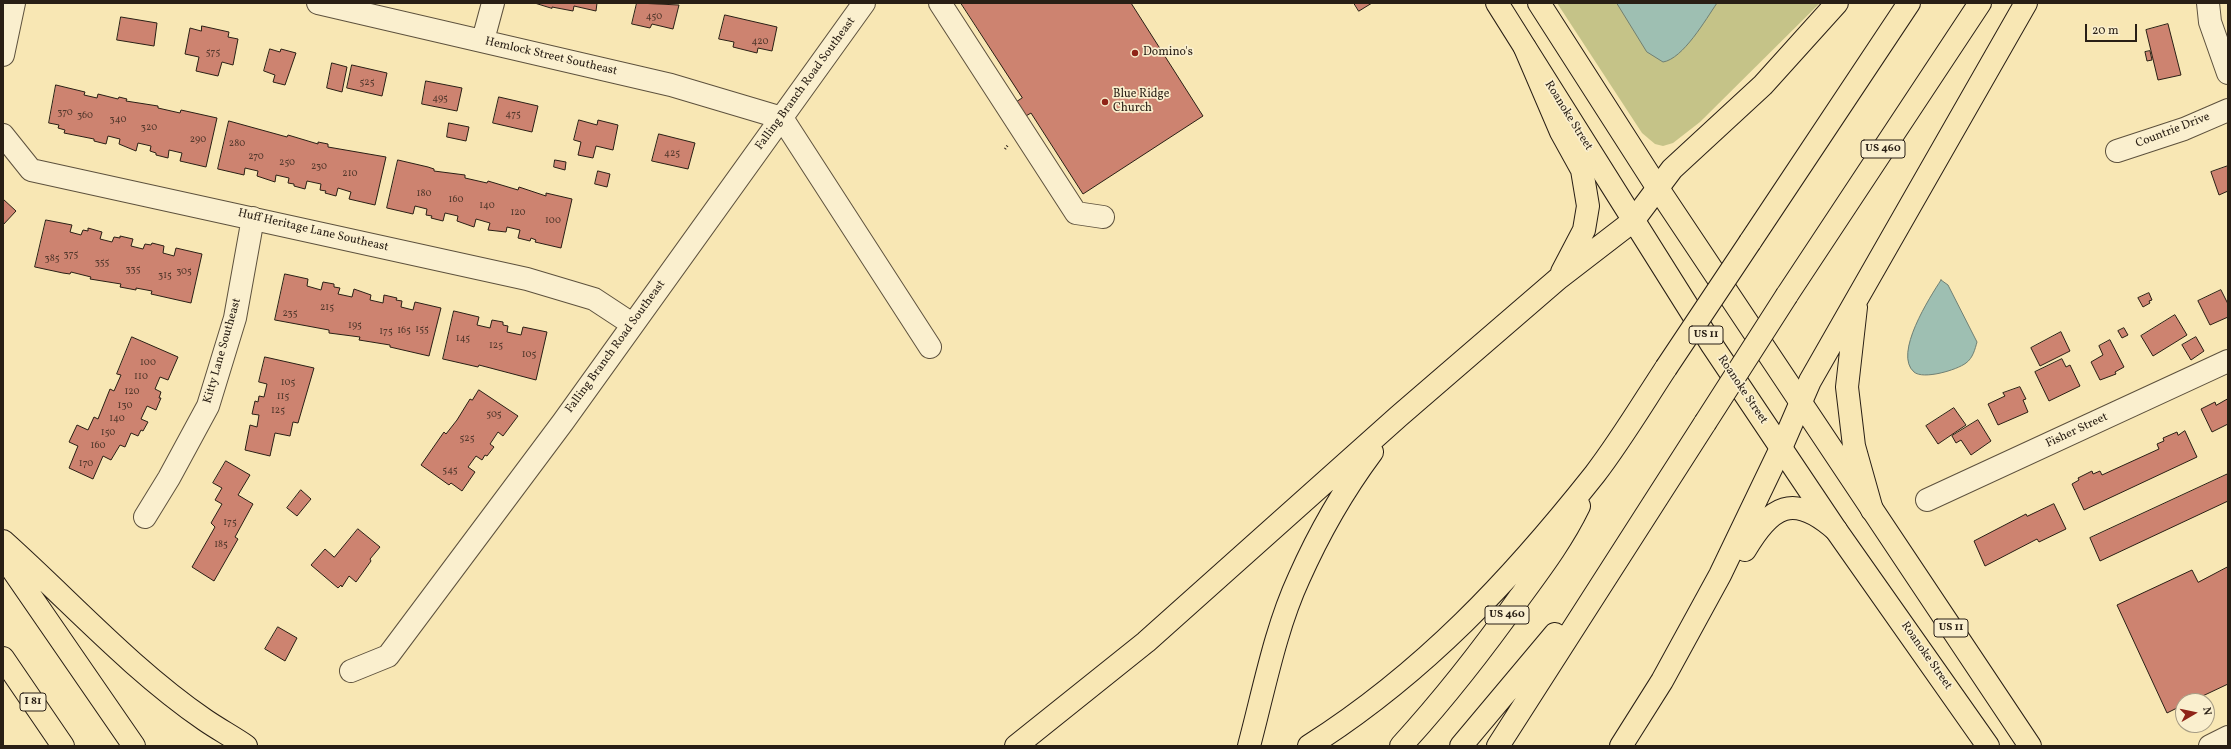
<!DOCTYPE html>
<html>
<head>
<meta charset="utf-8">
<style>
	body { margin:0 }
	#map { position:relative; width:2231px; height:749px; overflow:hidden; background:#f8e7b4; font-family:Vollkorn,serif }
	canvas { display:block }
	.frame { position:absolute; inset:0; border:4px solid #291f15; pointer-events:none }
	.north { position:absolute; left:2175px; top:693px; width:40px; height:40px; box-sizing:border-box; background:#faefce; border:1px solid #a69c84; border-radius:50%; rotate:81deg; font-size:11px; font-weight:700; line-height:16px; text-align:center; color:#291f15 }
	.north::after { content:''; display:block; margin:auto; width:14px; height:18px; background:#8f2418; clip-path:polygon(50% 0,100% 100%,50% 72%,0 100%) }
	.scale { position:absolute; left:2085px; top:24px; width:52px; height:18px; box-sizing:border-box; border:2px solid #291f15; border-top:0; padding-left:5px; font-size:12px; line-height:14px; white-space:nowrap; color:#291f15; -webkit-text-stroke:3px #faefce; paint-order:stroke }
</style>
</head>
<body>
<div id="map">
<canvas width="2231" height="749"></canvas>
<div class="frame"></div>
<div class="north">N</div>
<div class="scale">20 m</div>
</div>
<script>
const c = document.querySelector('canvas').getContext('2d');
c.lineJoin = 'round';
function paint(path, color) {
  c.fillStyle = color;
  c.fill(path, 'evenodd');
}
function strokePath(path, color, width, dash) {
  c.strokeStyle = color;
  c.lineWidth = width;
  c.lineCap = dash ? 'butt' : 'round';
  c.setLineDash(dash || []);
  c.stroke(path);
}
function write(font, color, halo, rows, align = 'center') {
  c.font = font + ' Vollkorn,serif';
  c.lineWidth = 3.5;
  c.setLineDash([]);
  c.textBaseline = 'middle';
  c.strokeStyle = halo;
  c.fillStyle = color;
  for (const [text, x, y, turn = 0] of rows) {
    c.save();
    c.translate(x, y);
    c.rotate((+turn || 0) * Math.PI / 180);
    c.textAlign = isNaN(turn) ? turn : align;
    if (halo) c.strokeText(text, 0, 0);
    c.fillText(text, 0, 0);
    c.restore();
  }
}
paint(new Path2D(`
	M1557,3H1820L1700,122L1673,143L1663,146L1655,144L1642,133Z`), '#c5c388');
const water = new Path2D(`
	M1617,3H1717C1706,19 1683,59 1663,62L1647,52Z
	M1941,280L1948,285L1977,342C1975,349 1973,358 1966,363C1957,370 1923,380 1914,372C1893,354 1930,297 1941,280Z`);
paint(water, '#9ebfb2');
strokePath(water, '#6f7f73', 1);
const building = new Path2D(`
	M535,3H597L596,11L574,6L573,11L552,7V8Z
	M637,3L679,5L673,29L652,24L650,28L632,24Z
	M961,3H1131L1203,116L1083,194L1031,113L1019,120L1010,106L1022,98Z
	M1354,3H1372L1359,11Z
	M725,15L777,27L772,51L758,48L757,53L733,47L734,42L719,39Z
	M121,17L157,23L154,46L117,40Z
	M2168,24L2181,75L2158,80L2146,30Z
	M202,26L229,32L228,37L238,39L233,65L222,62L218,76L196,71L199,57L185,54L190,28L201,31Z
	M270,49L280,52L281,49L296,53L285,85L273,82L275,75L264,71Z
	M2150,51L2152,60L2147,61L2145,52Z
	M332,63L347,67L342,92L327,88Z
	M352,65L387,73L382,96L347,88Z
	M426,81L462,88L457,111L422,104Z
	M56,85L85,92L84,95L97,98L98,94L118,99L119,97L127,99L126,101L158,106V108L180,113L181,110L217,118L206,167L180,161L182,153L169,150L168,158L156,155V153L150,151L151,146L138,143L136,151L119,144L120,139L108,136L106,144L94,141V139L64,133L65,130L58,128L59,125L49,123Z
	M499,97L538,106L532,132L493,123Z
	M579,120L597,125L598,120L618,125L613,150L596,146L593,158L578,155L581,142L574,140Z
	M229,121L287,137L288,135L318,144V142L328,144V147L386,157L375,205L349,199L351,192L338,188L336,196L325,193L326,191L320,190L321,184L307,181L305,189L294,186V184L288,183L289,178L276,175L275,182L257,176L258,171L245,168L244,175L218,169Z
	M449,123L469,127L466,141L447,137Z
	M659,134L695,143L688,169L652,161Z
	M398,160L428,167L434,169V171L465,175V178L487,183L488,181L518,190L519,187L546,196V193L572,199L561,248L535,242L536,240L531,238L530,241L518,238L520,230L507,227L506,232L488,230L490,223L476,219L474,227L457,221L458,216L445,213L443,221L431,218L432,216L426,215L427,209L415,206L413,214L387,208Z
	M555,160L566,162L565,170L554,167Z
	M2228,166V191L2219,195L2211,172Z
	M598,171L610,174L607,187L595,184Z
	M3,199L16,211L3,225Z
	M46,220L72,225L70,232L81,235L83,230L88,231V228L102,232L100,239L112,242L114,237L120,238V236L133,239L131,246L143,249L145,244L151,245L152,243L164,246L163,253L174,256L176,248L202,254L191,303L151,294L152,291L136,288V290L120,287L121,284L90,279L91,277L71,272L70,274L63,273L35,267Z
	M285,274L308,279L307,286L321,290L323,282L334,284V287L340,288L338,294L352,297L354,289L371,295L370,300L383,303L384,295L397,298L396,300L402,301L401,307L413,310L415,302L441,308L429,356L390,347V345L359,340L360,337L329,333V330L275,320Z
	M2221,290L2228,304V317L2210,325L2198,301Z
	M2149,293L2152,300L2149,301L2150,303L2143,307L2138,298Z
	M454,311L479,317L477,325L490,328L492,320L503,322V325L508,326L507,332L521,335L523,327L547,332L536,380L479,365L478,367L443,359Z
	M2175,315L2187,335L2153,356L2141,336Z
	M2124,328L2128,335L2122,338L2118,331Z
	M2061,332L2070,351L2040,366L2031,348Z
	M132,337L178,357L168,380L160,377L155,389L161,392L159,398H161L156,410L147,406L141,419L148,422L143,431L141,430L138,436L131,433L125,447L120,445L111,460L103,456L93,479L69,468L78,446L69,442L77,425L88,430L94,417L98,419L110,389L114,391L121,375L117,374Z
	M2196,337L2204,351L2191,360L2182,345Z
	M2110,340L2124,367L2115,372L2116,374L2100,380L2091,362L2103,355L2099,346Z
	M265,357L314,368L298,423L293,422L290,436L275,433L270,456L245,450L250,425L257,427L259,415L252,414L255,401L258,402L259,396L264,397L267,384L259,382Z
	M2062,359L2066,367L2070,365L2080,386L2049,401L2035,372Z
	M2020,387L2026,399L2023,400L2028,412L1998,425L1988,404L2005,396L2003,393Z
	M479,390L518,416L503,436L498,432L490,444L494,447L487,456L485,455L482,460L476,456L468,467L475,472L462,491L451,483L449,485L421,465L444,432L446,434L457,420L470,399L472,400Z
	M2228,399V424L2212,432L2201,409L2215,402L2216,405Z
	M1954,408L1966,425L1938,444L1926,426Z
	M1978,420L1991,441L1971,455L1961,440L1956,443L1952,436Z
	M2185,431L2197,457L2084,510L2072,484L2079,480L2078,478L2092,471L2093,474L2100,471L2102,475L2159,449L2157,444L2164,441L2163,438L2177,432L2178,435Z
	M226,461L250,475L238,495L253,504L235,537L238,539L214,581L192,567L215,527L211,523L222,504L215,500L222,488L213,483Z
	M2228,474V501L2100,561L2090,538Z
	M301,490L311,499L297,516L287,508Z
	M2054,504L2066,529L2039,542L2037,539L1985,566L1974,541L2026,514L2027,516Z
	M358,529L380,547L370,559L371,561L356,582L349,576L342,587L341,585L338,588L311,565L325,549L334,557Z
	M2228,567V684L2192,701H2183V705L2167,713L2117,605L2192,570L2198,582Z
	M278,627L297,638L285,661L265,649Z`);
paint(building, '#cd8370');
strokePath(building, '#291f15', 1);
const minor = new Path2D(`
	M318,3L671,85L782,118L930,347
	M940,3L1076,213L1103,217
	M2208,3L2210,22L2228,73
	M483,40L493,3
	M3,55L14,3
	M3,135L31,170L527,279L594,299L632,324
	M2117,151L2184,129L2228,110
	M1927,500L2228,361
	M145,517L169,478L208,406L235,318L253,218
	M351,671L388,656L563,422L864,3
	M2210,746L2228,737`);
const major = new Path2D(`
	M1497,3L1712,345L1836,530L1988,746
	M1539,3L1657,187L2030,746`);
const highway = new Path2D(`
	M1525,48L1561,132L1582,170L1588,206L1584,230L1562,272
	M1750,242L1909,3
	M1787,295L1980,3
	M1856,307L1847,387L1854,446L1872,510
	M3,541C70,601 131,669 205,720C218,729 233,737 246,746
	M1745,550C1771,506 1793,492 1836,530
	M3,556L134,746
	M3,658L63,746
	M1016,746L1146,642L1399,416L1559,278L1633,221L1672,169L1763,85L1837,3
	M1249,746C1264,690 1275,630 1299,578C1319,533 1343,491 1372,452
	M1309,746C1424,673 1511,580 1595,474C1621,440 1643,403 1666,368
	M1401,746C1444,699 1483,649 1520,597C1542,567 1563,539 1579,506
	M1461,746L1555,634
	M1498,746L1705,423
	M1621,746L1662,681L1720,575L1781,448L1810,381L2026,3`);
strokePath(minor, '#5d513d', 24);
strokePath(major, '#291f15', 24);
strokePath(highway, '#291f15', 24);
strokePath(new Path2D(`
	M1005,149L1008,145`), '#291f15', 2.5, [1, 2]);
strokePath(minor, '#faefce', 22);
strokePath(major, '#f8e7b4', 22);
strokePath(highway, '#f8e7b4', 22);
const highwayBridge = new Path2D(`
	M1666,368L1750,242
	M1705,423L1787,295`);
strokePath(highwayBridge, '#291f15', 24, []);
strokePath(highwayBridge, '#f8e7b4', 22);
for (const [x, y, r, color] of [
	[1135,53,4,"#8f2418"],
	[1105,102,4,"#8f2418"]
]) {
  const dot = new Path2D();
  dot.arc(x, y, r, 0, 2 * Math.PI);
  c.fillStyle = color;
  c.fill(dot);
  strokePath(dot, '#faefce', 1.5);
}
write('10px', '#52382c', null, [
	["450",654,17],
	["420",760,42],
	["575",213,53],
	["525",367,83],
	["495",440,99],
	["370",65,113],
	["475",513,115],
	["360",85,116],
	["340",118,120],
	["320",149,128],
	["290",198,140],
	["280",237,144],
	["425",672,154],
	["270",256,157],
	["250",287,163],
	["230",319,167],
	["210",350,174],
	["180",424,194],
	["160",456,200],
	["140",487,206],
	["120",518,213],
	["100",553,221],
	["375",71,255],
	["385",52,259],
	["355",102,263],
	["335",133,270],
	["305",184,272],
	["315",165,276],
	["215",327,308],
	["235",290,314],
	["195",355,326],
	["155",422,330],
	["165",404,331],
	["175",386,332],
	["145",463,339],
	["125",496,346],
	["105",529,355],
	["100",148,363],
	["110",141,377],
	["105",288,383],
	["120",132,392],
	["115",283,397],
	["130",125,406],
	["125",278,411],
	["505",494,415],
	["140",117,419],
	["150",108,433],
	["525",467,439],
	["160",98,446],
	["170",86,464],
	["545",450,471],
	["175",230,523],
	["185",221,545]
]);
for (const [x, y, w] of [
	[1883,149,44],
	[1706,335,34],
	[1507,615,44],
	[1951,628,34],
	[33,702,26]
]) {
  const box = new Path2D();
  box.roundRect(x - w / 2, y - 9, w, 18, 3);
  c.fillStyle = '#faefce';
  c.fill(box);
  strokePath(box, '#291f15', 1);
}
write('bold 11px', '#291f15', null, [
	["US 460",1883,149],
	["US 11",1706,335],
	["US 460",1507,615],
	["US 11",1951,628],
	["I 81",33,702]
]);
write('12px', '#291f15', '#faefce', [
	["Domino's",1143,53],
	["Blue Ridge",1113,95],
	["Church",1113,109]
], 'left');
write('12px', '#291f15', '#faefce', [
	["Hemlock Street Southeast",551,57,13],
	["Falling Branch Road Southeast",806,84,-54],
	["Roanoke Street",1568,116,58],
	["Countrie Drive",2173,131,-21],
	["Huff Heritage Lane Southeast",313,231,13],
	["Falling Branch Road Southeast",616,347,-54],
	["Kitty Lane Southeast",223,351,-74],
	["Roanoke Street",1742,390,56],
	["Fisher Street",2077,431,-25],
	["Roanoke Street",1926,656,55]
]);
</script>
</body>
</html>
